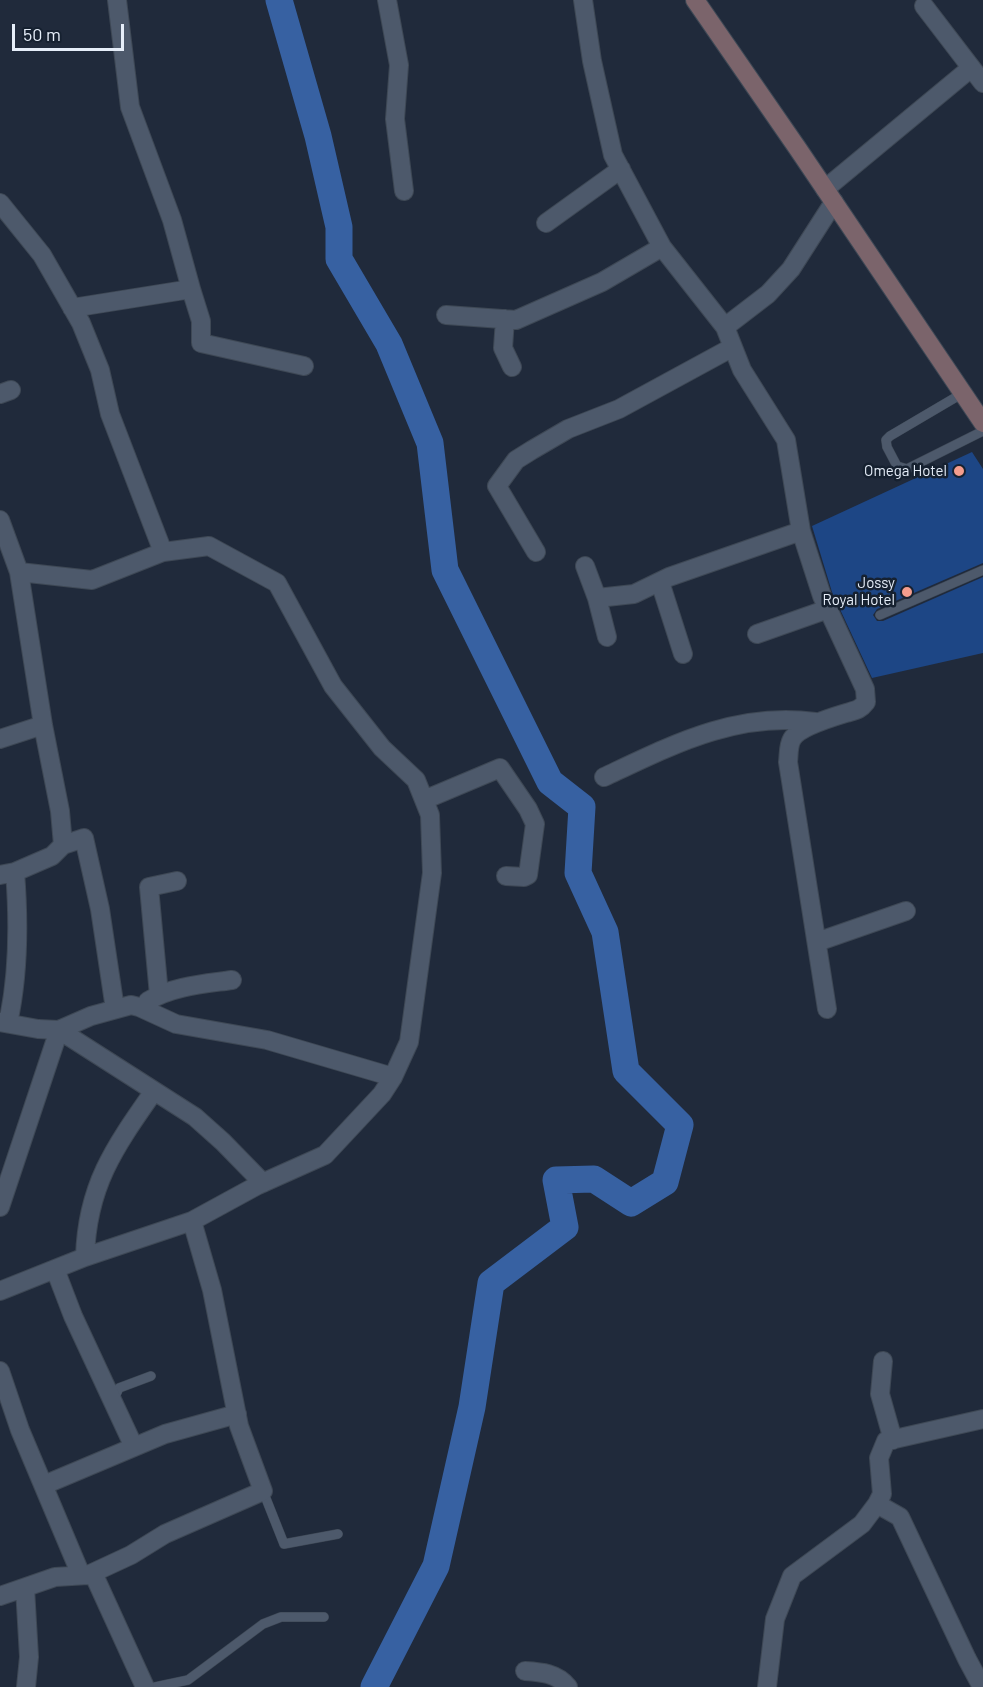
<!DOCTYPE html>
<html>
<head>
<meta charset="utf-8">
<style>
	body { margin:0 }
	#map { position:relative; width:983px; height:1687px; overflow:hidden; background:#202a3b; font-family:Barlow,sans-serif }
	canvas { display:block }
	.scale { position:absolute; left:12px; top:24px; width:112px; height:27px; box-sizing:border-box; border:3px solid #e6eef9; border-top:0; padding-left:8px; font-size:18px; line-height:21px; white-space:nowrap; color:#e6eef9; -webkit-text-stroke:4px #162130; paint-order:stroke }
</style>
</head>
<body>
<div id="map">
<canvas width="983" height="1687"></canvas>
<div class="scale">50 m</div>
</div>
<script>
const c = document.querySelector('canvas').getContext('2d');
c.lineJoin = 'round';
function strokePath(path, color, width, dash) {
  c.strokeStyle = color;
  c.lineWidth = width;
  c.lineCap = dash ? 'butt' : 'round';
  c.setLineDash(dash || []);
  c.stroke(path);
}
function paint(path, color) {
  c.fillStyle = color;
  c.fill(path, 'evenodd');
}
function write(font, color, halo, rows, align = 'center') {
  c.font = font + ' Barlow,sans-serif';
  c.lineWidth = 5;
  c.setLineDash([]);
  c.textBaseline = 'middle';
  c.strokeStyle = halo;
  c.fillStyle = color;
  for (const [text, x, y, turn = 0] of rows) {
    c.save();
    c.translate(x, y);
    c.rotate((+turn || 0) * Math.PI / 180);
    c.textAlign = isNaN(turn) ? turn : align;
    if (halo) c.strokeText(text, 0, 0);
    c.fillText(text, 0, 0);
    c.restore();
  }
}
strokePath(new Path2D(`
	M279,0L318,136L339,227V259L389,344L430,443L445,570L550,782L582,807L578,873L605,932L626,1071L680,1125L665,1182L631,1203L594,1179L556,1180L565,1227L491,1283L472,1407L436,1566L374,1687`), '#3761a2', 27);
paint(new Path2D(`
	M972,452L983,469V563L877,609L873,615L877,621H883L983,577V653L872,678L832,592L812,526Z`), '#1d4685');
const lane = new Path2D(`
	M963,393L890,436L886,440L887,447L897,466L907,469L983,431
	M880,615L983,570
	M113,1401L119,1388L151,1376
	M263,1491L284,1544L338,1534
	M155,1687L188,1680L263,1624L281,1617H324`);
const street = new Path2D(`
	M387,0L399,65L395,119L404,191
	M583,0L592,61L613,155L662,247L725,327L742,370L786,440L801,531L822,596L865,689L866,702C860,710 856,710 846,713C833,717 799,727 792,739C788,746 789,754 788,762L827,1009
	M924,6L983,83
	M825,189L971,68
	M0,203L42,255L81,323L100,370L110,414L163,552
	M546,223L621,169
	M191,289L201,321V343L304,366
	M72,308L191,289L172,220L130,107L117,0
	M446,315L516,320L602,282L662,247
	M505,319L503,348L512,367
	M725,327L768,294L791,269L834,202
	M0,394L11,390
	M0,520L19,572L43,725L60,811L63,845L52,856L15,872L0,875
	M536,552L497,486L516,460L532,450L568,429L619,409L733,347
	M585,566L597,598
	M660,582L683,654
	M757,634L828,609
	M607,637L597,598L634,594L669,577L801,531
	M0,739L43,725
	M604,777C672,745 737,711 815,722
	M424,800L500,768L528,809L535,824L528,875L524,877L506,876
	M63,845L84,838L100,909L115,1009
	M817,942L906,911
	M159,995L149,887L177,881
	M148,1001C173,986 204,984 232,980
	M0,1022L38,1029L59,1030L91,1016L131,1005L139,1007L176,1024L267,1040L393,1077
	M8,1023C19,973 19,923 15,872
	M0,1207L59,1030L195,1117L223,1142L263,1183
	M85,1257C87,1186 114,1148 154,1091
	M55,1269L73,1316L134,1447
	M0,1291L85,1257L192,1221L258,1185L325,1155L382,1094L393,1077L409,1042L432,873L430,815L416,780L382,748L333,686L277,583L209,546L163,552L92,580L19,572
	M883,1361L880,1394L893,1440
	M0,1371L20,1430L81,1575
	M44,1485L165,1434L237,1414
	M877,1504L900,1517L967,1659L982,1687
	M93,1573L145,1687
	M25,1588L29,1657L26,1687
	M0,1596L55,1577L88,1575L131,1555L165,1534L263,1491L239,1426L212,1290L192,1221
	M525,1671C541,1672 557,1673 568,1687
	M767,1687L775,1619L792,1576L862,1524L877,1504L882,1494L879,1458L886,1441L983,1419`);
const secondary = new Path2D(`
	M695,0L798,149L983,423`);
strokePath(lane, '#3e4855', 10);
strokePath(street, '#3e4855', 20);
strokePath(secondary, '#3e4855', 20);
strokePath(lane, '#4d596b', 9);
strokePath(street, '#4d596b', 18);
strokePath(secondary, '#7b646b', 18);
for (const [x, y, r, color] of [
	[959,471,6,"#f49d8d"],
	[907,592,6,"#f49d8d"]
]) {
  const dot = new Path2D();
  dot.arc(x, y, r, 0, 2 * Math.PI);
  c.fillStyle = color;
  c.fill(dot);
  strokePath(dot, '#162130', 2);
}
write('15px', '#e6eef9', '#162130', [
	["Omega Hotel",947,471],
	["Jossy",895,583],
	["Royal Hotel",895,600]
], 'right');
</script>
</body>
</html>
